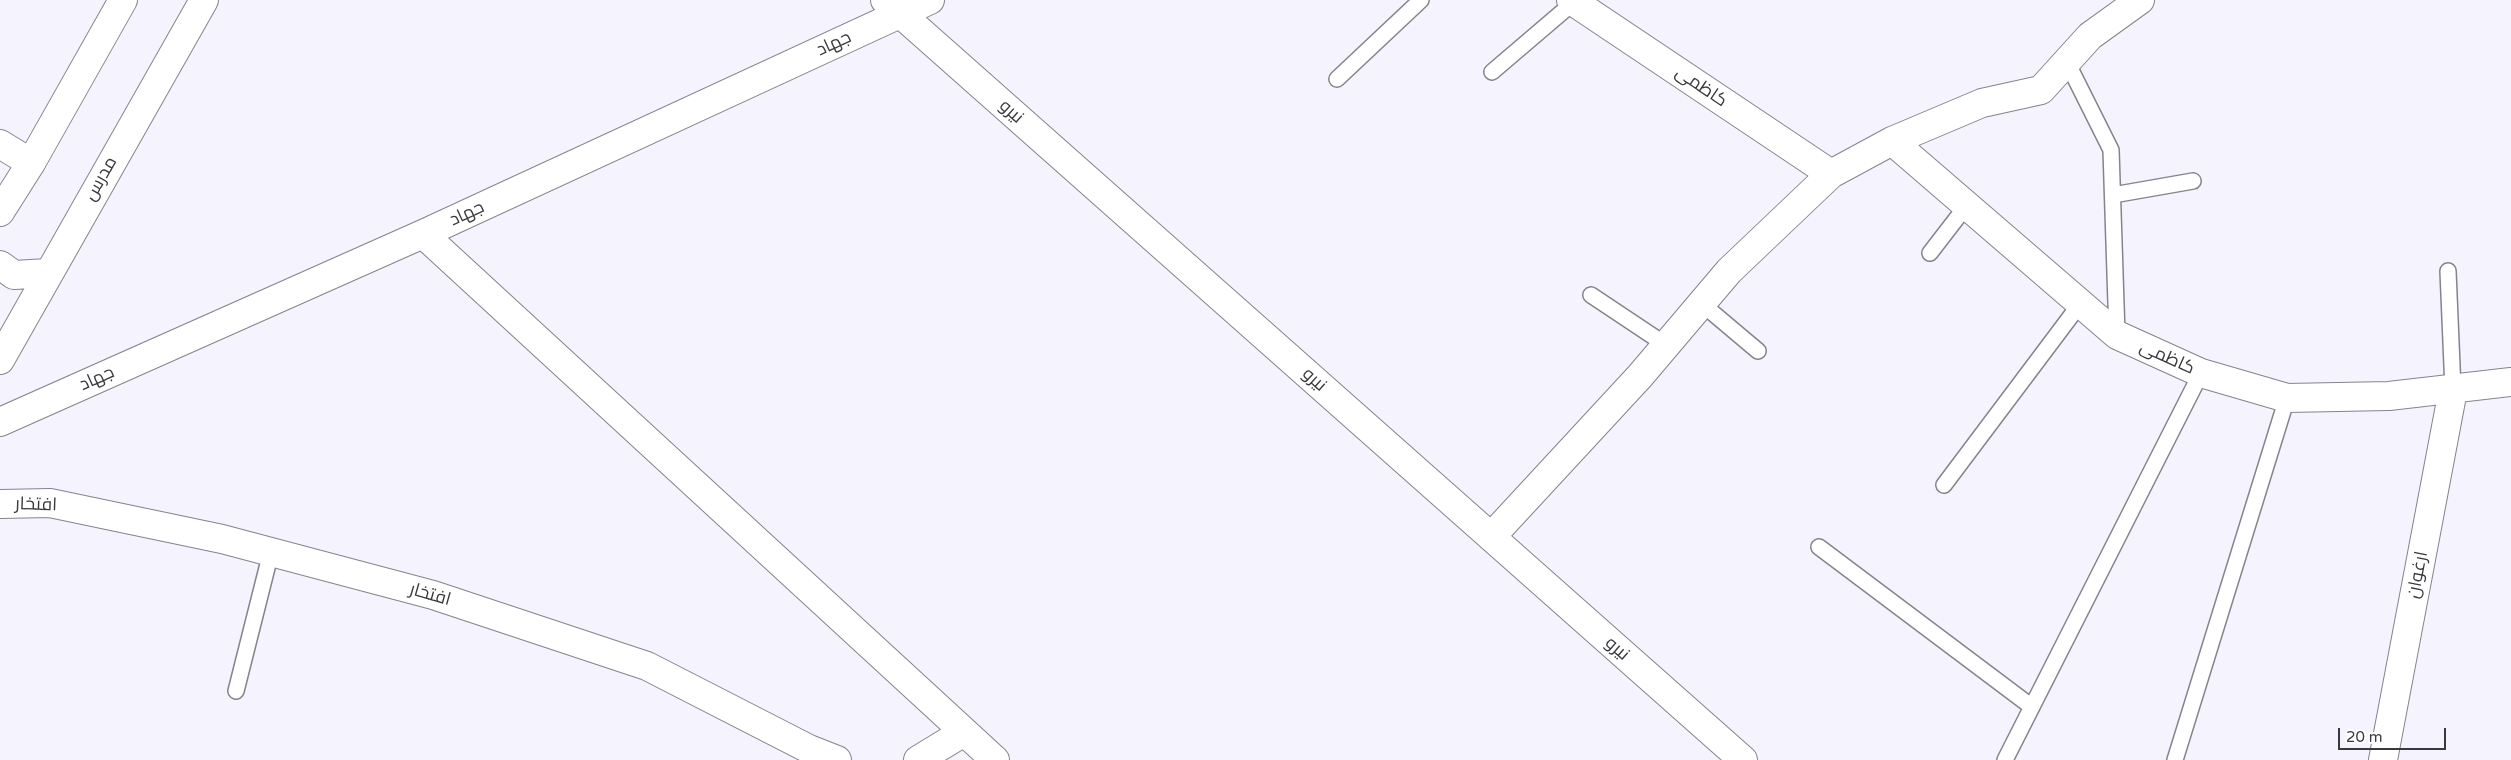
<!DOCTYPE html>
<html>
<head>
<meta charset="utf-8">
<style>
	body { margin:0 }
	#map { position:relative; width:2511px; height:760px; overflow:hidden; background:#f5f4fe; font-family:"Varela Round",sans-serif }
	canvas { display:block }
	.scale { position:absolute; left:2338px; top:728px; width:108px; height:22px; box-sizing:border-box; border:2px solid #39393d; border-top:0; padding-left:6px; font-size:15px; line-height:18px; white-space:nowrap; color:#39393d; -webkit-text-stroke:4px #fff; paint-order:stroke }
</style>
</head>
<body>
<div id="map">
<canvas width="2511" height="760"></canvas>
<div class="scale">20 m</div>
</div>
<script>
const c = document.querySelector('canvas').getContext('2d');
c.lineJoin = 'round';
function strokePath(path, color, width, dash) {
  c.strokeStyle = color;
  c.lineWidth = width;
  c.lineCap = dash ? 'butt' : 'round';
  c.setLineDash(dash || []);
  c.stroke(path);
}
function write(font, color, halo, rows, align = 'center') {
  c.font = font + ' "Varela Round",Cairo,sans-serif';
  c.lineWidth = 5;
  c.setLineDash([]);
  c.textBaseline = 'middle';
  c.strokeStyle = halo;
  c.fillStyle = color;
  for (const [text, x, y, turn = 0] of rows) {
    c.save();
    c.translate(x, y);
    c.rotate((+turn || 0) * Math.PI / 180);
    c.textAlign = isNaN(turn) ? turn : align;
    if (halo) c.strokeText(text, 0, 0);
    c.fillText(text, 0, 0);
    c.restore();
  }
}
const service = new Path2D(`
	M2067,62L2111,150L2117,335
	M1492,72L1574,2
	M1337,79L1421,0
	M2113,195L2193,181
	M1930,253L1967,205
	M2448,271L2453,390
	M1591,295L1666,345
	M1701,303L1758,351
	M1944,485L2080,304
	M1819,547L2032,707
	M236,691L271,552
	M2005,760L2201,373
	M2175,760L2287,398`);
const minor = new Path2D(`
	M885,0L1743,760
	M1571,0L1831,174
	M1892,141L2117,335L2201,373L2287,398L2389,396L2511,382
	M0,144L31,163
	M423,234L995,760
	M0,422L423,234L930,0
	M0,504L50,503L222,539L433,595L647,666L809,749L837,760
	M1491,537L1640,376L1729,271L1831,174L1892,141L1982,103L2041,90L2090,36L2140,0
	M918,760L964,732
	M2383,760L2453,390`);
const tertiary = new Path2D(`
	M0,212L31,163L123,0
	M0,265L14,275L48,273
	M0,360L204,0`);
strokePath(service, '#84848c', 18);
strokePath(minor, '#84848c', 30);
strokePath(tertiary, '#84848c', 30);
strokePath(service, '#fff', 15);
strokePath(minor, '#fff', 28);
strokePath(tertiary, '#fff', 28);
write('18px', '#39393d', '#fff', [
	["جهاد",834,44,-25],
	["کاظمی",1701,87,34],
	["نیرو",1011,112,42],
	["مدرس",101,179,-60],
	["جهاد",467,214,-25],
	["کاظمی",2167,358,24],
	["جهاد",97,379,-24],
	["نیرو",1314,380,42],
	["افتخار",36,505,2],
	["ارغوان",2418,575,-79],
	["افتخار",430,595,16],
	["نیرو",1617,649,41]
]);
</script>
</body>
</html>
